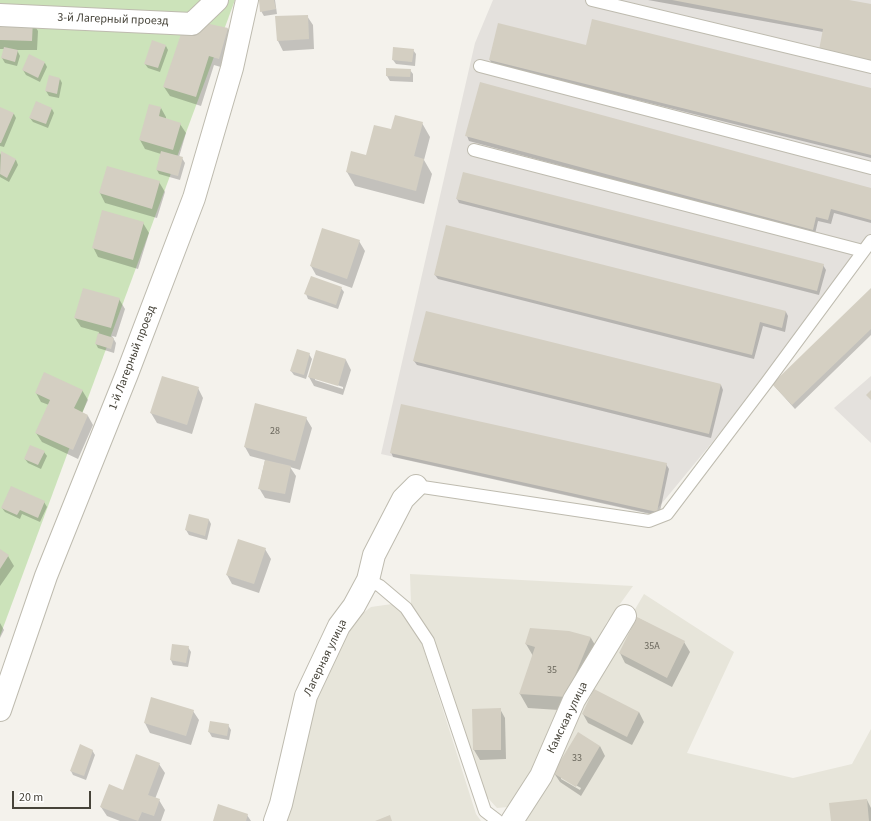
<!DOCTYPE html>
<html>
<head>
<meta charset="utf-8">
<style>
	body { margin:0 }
	#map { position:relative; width:871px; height:821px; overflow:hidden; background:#f4f2ec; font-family:"Source Sans 3",sans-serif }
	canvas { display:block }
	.scale { position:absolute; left:12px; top:791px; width:79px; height:18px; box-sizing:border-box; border:2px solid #47443a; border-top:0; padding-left:5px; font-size:12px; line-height:14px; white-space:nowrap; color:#47443a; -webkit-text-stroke:3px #fff; paint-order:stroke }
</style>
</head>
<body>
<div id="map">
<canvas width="871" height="821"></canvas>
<div class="scale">20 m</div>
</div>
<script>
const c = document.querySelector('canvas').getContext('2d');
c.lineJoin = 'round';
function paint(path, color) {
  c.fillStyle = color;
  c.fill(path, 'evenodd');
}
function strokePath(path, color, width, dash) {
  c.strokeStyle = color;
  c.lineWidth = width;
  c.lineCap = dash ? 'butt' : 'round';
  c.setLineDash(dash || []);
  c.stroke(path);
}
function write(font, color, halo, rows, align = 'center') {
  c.font = font + ' "Source Sans 3",sans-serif';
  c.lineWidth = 3;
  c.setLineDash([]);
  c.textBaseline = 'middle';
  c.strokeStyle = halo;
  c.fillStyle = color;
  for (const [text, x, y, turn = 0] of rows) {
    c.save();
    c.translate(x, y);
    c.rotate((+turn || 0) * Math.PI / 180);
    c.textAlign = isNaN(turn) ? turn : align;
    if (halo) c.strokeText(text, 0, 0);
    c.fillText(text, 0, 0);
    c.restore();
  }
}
paint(new Path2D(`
	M410,574L633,586L607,622L570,699L517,800L508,807L497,808L487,797L478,782L434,640L411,604Z
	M644,594L734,652L687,753L793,778L852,764L871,729V821H526L579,705Z
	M392,604L402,611L422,644L476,814L481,821H282L313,697L346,631L355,619L371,607Z`), '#e7e5da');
paint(new Path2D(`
	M493,0H871V250L653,514L381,454L475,43Z
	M871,376V443L834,408Z`), '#e4e1dd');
paint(new Path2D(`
	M0,0H235L0,636Z`), '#cce3ba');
paint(new Path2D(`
	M260,0H275L277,14L264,16L261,11Z
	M648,0H844L871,5V64L822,55L823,32Z
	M307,16L313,25L314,49L283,51L278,41L276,17Z
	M0,20L32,21L38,31L37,50H17L20,56L17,66L5,63L2,58L5,49H0Z
	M205,24L228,29L233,39L224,68L214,65L201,106L170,96L164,87Z
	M166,46L168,50L160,72L148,68L145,64Z
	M586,46L871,89V158L492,64L490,60Z
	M413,50L416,54L415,66L396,64L393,60Z
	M45,63L47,67L40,82L26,75L23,70Z
	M410,70L413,74V82L390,81L387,76Z
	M60,79L62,83L59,98L49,96L46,91Z
	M0,108L14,114L16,118L4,147L0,146Z
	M161,108L166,117V119L180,124L186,133L179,157L182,158L185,163L180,180L159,174L157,170L161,154L145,149L140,140Z
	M52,109L54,113L48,128L33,122L30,118Z
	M422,123L430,137L424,160L432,174L424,204L355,186L347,172L367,156L392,130Z
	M467,136L871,189V223L834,213L831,224L818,221L815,234L469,141Z
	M1,153L16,160L18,165L9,182L0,177V155Z
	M108,167L159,182L165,192L157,218L105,203L100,193Z
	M457,199L823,265L826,270L819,295L459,203Z
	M143,223L149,233L138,269L98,257L93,247Z
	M359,241L365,251L352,288L316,275L311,266Z
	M435,275L786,312L788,316L785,332L763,326L754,359L438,279Z
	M341,288L344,292L338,309L308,299L306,294Z
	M871,289V335L795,409L776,388L773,384Z
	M119,299L125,309L116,337L112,336L116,343L114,353L98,348L96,344L99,332L81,327L75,318Z
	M317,351L346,360L351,370L343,395L314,386L309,377ZM315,378L343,387V389L315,380Z
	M309,354L312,359L306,379L294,375L291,371Z
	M414,361L721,385L723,390L711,438L417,365Z
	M198,388L203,398L192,434L157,423L151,413Z
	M82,390L88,400L82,413L88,416L93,425L78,459L42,442L36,433L49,405L41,402L36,393Z
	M306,418L312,428L300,470L290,467L296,476L290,503L265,498L259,488L265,460L250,456L245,447Z
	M44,452L47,456L41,469L28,463L25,459Z
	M391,452L666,464L669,469L659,516L393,457Z
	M44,502L47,507L40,522L22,514L20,519L5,512L2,508Z
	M190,515L209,520L211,524L207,540L189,535L186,530Z
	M265,549L271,559L259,593L232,584L227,575Z
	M0,550L8,556L14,566L0,586Z
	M638,618L684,642L690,652L672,687L625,663L620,653Z
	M0,623L4,630L0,638Z
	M569,632L591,638L599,652L574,711L528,708L520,694L533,656L526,644Z
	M188,647L191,652L188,667L173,665L171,660Z
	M152,699L193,711L199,720L191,745L150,733L145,723Z
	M473,709H500L505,718L506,759L480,760L474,750Z
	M639,712L644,722L632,745L588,723L583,714Z
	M228,725L231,730L229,740L212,737L209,732Z
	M600,746L605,756L581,796L560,782L554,773ZM561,777L581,788L580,790L561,779Z
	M92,750L95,755L86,780L73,775L71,771Z
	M159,764L165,773L155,799L159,800L165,810L161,821H120L107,816L101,807Z
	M867,800L871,808V821H832Z
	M247,815L251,821H214Z`), '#0003');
paint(new Path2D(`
	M259,0H274L276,9L260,12Z
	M672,0H849L871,4V60L819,50L823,29Z
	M308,15L309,39L277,41L275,16Z
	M0,19L33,20L32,41L0,40Z
	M592,19L871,88V155L489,60L498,23L586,45Z
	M205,23L228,28L219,59L209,56L196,97L163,87L183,28Z
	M152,40L166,45L158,68L144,64Z
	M4,47L18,50L15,62L1,58Z
	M393,47L414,49L412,62L392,60Z
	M29,54L45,62L38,78L22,70Z
	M386,68L411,69L410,77L386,76Z
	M49,75L60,78L57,94L45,91Z
	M480,82L871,188V220L831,209L828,220L816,217L813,230L465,136Z
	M36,101L52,108L46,124L29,118Z
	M149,104L161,107L159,116L181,123L173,150L139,140Z
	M0,107L14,113L1,143H0Z
	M395,115L423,122L414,156L424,159L416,191L346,172L351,151L366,155L374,125L391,129Z
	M1,151L16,159L7,178L0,174Z
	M161,151L183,157L178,176L156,170Z
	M107,166L160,181L152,209L99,193Z
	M463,172L824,264L817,291L456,199Z
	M102,210L144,222L133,260L92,248Z
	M446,225L786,311L782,328L760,322L752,355L434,275Z
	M322,228L360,240L347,279L310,266Z
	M311,276L342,287L336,305L304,294Z
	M83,288L120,298L111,328L74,318Z
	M871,288V329L792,405L772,384Z
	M426,311L721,384L709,434L413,361Z
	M98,333L114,338L111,349L95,344Z
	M297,349L310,353L304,375L290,371Z
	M316,350L346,359L338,386L308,377Z
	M44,372L83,390L74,408L88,415L73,450L35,433L50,400L35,393Z
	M162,376L199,387L187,425L150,413Z
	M871,390V400L866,395Z
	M255,403L307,417L295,461L244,447Z
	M401,404L667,463L657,512L390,453Z
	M30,445L45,451L38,465L24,459Z
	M265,460L291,466L285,494L258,489Z
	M11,486L45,501L38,518L20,510L17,515L1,508Z
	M189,514L209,519L205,536L185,530Z
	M238,539L266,548L254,584L226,575Z
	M0,549L9,555L0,569Z
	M637,617L685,641L667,678L619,653Z
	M530,628L569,631L591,637L566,697L519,694L535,647L525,644Z
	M172,644L189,646L186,663L170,660Z
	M594,689L639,712L627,737L582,714Z
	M151,697L194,710L186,736L144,723Z
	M501,708V750H473L472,709Z
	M210,721L229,724L227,736L208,732Z
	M578,732L600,746L576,787L553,773Z
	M80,744L93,750L84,776L70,771Z
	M136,754L160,763L148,795L160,799L154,816L142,812L138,821L100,807L109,784L123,790Z
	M867,799L869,821H831L829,803Z
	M218,804L248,814L246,821H213Z
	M390,815L392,821H375Z`), '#d4cfc2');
const service = new Path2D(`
	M592,0L871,67
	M480,66L871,168
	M474,150L863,251
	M416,486L649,521L667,514L767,382L871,241
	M368,580L380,586L406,608L428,641L485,811L498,821`);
const minor = new Path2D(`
	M0,15L192,24L217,0
	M0,710L46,576L127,374L194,198L232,68L247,0
	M275,821L281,804L306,696L339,626L354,606L368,580L374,555L403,499L416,486
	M512,821L541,776L574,700L625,616`);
strokePath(service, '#bebbaf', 14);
strokePath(minor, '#bebbaf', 24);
strokePath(service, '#fff', 12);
strokePath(minor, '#fff', 22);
write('10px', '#6a675c', null, [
	["28",275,432],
	["35А",652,647],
	["35",552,671],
	["33",577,759]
]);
write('12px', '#47443a', '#fff', [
	["3-й Лагерный проезд",113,20,2],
	["1-й Лагерный проезд",133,358,-69],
	["Лагерная улица",326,658,-64],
	["Камская улица",568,718,-64]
]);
</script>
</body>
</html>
